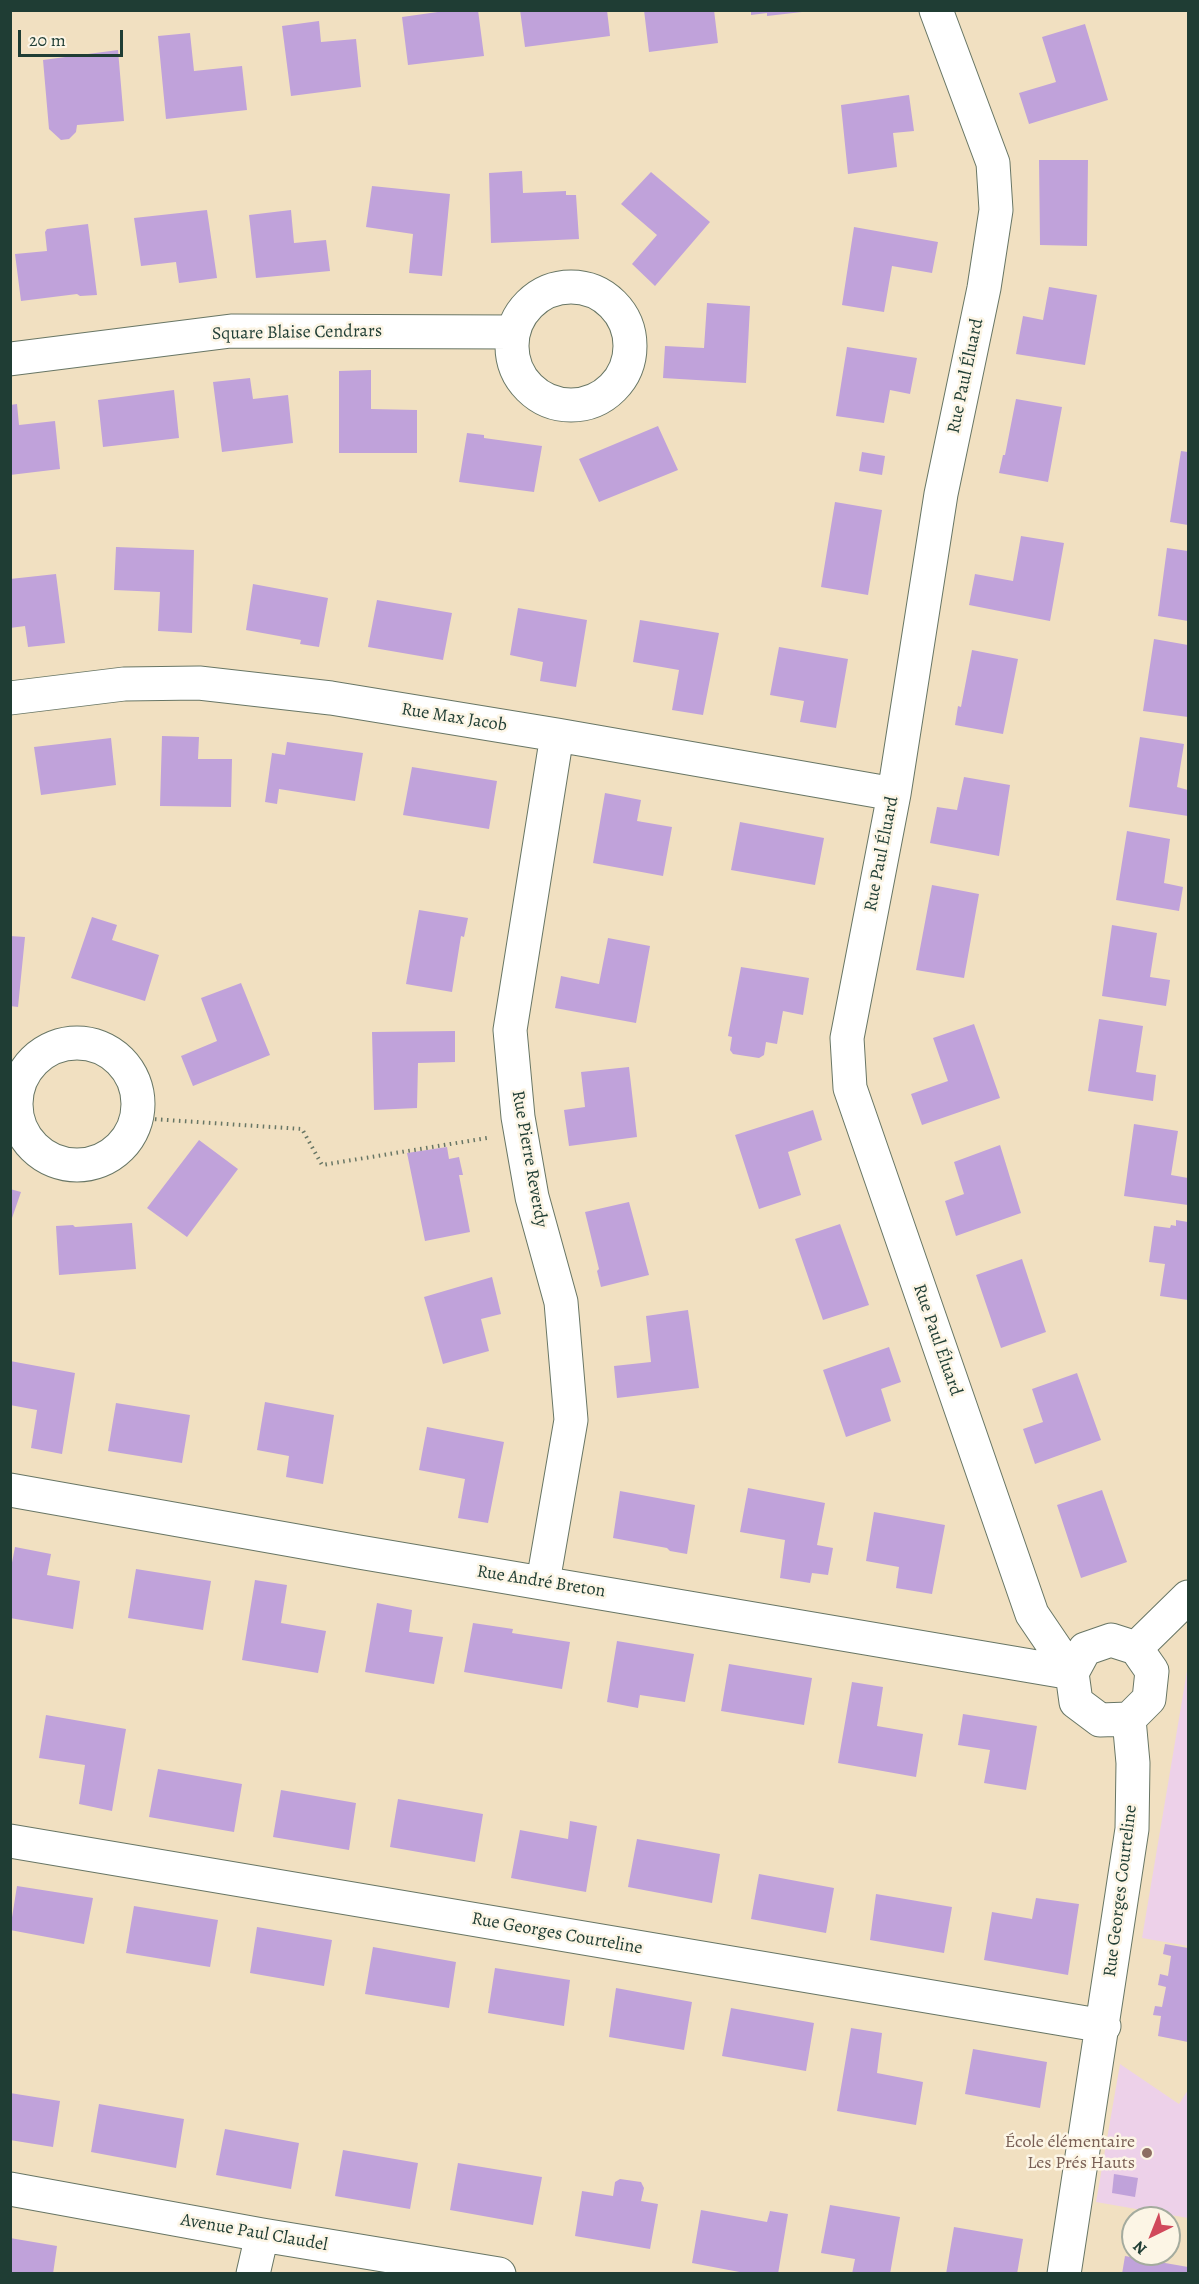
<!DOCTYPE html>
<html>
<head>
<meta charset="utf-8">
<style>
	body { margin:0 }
	#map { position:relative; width:1199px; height:2284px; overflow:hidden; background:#f1e0c1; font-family:Alegreya,serif }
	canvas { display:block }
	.frame { position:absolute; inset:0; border:12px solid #1f3d34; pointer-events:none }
	.north { position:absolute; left:1121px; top:2206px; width:60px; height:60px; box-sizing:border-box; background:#fcf5e5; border:2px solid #a4ab9e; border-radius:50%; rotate:223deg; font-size:16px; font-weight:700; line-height:24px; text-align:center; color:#1f3d34 }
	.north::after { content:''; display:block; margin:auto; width:21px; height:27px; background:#d1495b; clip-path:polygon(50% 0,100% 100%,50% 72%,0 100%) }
	.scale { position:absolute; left:18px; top:30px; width:105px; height:27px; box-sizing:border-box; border:3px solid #1f3d34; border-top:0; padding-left:8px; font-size:18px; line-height:21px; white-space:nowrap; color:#1f3d34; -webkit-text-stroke:4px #fcf5e5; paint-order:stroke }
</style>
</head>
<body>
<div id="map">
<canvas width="1199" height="2284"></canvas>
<div class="frame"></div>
<div class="north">N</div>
<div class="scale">20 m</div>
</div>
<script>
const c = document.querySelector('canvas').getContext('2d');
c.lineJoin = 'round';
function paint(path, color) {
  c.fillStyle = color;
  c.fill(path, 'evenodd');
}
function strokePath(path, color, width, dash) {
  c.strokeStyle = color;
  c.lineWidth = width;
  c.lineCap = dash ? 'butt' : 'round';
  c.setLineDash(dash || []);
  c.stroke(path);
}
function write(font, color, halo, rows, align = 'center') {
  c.font = font + ' Alegreya,serif';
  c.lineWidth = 5;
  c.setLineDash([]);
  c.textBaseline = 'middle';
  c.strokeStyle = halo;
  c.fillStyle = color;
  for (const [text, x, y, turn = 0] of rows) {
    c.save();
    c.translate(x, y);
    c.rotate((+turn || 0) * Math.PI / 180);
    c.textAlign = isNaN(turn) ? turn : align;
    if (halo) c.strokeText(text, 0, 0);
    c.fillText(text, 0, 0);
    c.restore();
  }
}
paint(new Path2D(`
	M1188,1665V1946L1142,1938Z
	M1120,2064L1179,2104L1188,2090V2218L1096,2202Z`), '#edd1e9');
paint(new Path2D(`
	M452,10H478L484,56L408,65L402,17Z
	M520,10H607L610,36L525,47Z
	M644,10H714L718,43L649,52Z
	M751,10H802V12L767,16V13L751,15Z
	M319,21L321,42L356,39L361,87L291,96L282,26Z
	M1085,24L1108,100L1029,124L1019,93L1056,82L1042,37Z
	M190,33L194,71L242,66L247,110L166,119L158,36Z
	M118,50L124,121L77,125L76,132L69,139L61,140L49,129L43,60Z
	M909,95L914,131L893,133L897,167L848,174L841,105Z
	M1039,160H1088L1087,246L1040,245Z
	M522,171L523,193L566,191V195H576L579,239L491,243L489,173Z
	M651,172L710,222L655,286L632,264L657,235L621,204Z
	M372,186L450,194L442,276L409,273L413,234L366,227Z
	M207,210L217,278L179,283L176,262L141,266L134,218Z
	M291,210L294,243L326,240L330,271L256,278L249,215Z
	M88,224L97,295L80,296L77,294L21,301L15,254L47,251L45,232L47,229Z
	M854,227L938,242L932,273L892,266L884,312L842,305Z
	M1049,287L1097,295L1085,365L1016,354L1023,316L1043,320Z
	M707,303L750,306L746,383L663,378L665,346L704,348Z
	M847,347L917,358L910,394L890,390L884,423L836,416Z
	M371,370V409L417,410V453H339V371Z
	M250,378L253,399L288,395L293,443L222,452L213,382Z
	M174,390L179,438L103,447L98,400Z
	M1016,399L1062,407L1048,482L999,473L1003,455H1005Z
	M17,404L19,425L55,421L60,469L10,475V405Z
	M658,426L678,470L599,502L579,459Z
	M467,433L484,435V438L542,446L534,492L459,482Z
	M1181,451L1188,452V525L1170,522Z
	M862,452L885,456L882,475L859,471Z
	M835,502L882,510L868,595L821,587Z
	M1021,536L1064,543L1050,621L969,605L975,574L1013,581Z
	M116,547L194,550L192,633L158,631L160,592L114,590Z
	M1167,548L1188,551V621L1158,616Z
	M56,574L65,643L28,647L25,626L10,628V579Z
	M253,584L328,598L319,647L300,644L301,640L246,630Z
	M377,600L452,613L443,660L368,647Z
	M518,608L587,620L576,687L540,681L543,662L510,655Z
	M640,620L719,633L703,715L672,710L679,670L633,662Z
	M1154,639L1188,645V717L1143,711Z
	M779,647L848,659L836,728L800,722L804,701L770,695Z
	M972,650L1018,659L1003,734L955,725L958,706L961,707Z
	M162,736L199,737L198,759H232L231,807L160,806Z
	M1140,737L1184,744L1177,787L1188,790V816L1129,807Z
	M111,738L116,785L41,795L34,747Z
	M287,742L363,753L355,801L279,789L277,804L265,802L272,753L285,755Z
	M412,767L497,781L489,829L403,815Z
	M964,777L1010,785L999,856L930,843L937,807L957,810Z
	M605,793L641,800L637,821L672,827L663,876L593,863Z
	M740,822L824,838L815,885L731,870Z
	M1127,831L1170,839L1164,883L1183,887L1179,911L1116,900Z
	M932,885L979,894L964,978L916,970Z
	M419,910L468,918L464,937L461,936L452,992L406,984Z
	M92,917L117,925L112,940L159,955L145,1001L71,978Z
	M1112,925L1157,933L1150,977L1170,980L1166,1006L1102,996Z
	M10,936L25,937L18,1007L10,1006Z
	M608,938L650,946L636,1023L555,1008L561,976L599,984Z
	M741,967L809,978L803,1015L783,1011L777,1044L766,1042L764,1055L759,1058L733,1054L730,1050L732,1037L728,1036Z
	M241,983L270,1055L193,1086L181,1056L217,1041L201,998Z
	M1099,1019L1143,1026L1136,1072L1156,1075L1153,1101L1088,1091Z
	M974,1024L1000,1098L922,1125L911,1094L948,1081L933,1038Z
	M455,1031V1062L418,1063L417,1108L374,1110L372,1032Z
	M629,1067L637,1137L569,1146L564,1110L585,1107L581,1072Z
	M813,1110L822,1140L788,1152L801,1195L759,1209L735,1135Z
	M1134,1124L1178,1131L1171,1175L1188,1178V1205L1124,1196Z
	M199,1140L238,1169L187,1237L147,1208Z
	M1000,1145L1021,1213L956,1236L945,1201L964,1194L954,1162Z
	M447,1147L449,1159L459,1157L463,1175H459L470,1232L425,1241L407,1153Z
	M10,1189L21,1192L11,1221H10Z
	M629,1202L649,1275L601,1287L597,1271L599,1269L585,1212Z
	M1176,1220L1188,1222V1300L1160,1296L1165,1264L1149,1262L1154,1226L1170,1228L1171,1225L1176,1226Z
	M132,1223L136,1269L59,1275L56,1226L73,1225L75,1227Z
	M840,1224L869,1305L823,1320L795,1239Z
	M1022,1259L1046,1332L1001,1348L976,1275Z
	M492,1277L501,1314L481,1319L489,1351L443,1364L424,1297Z
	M688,1310L699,1388L617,1398L614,1366L651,1362L646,1316Z
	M889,1347L901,1382L881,1389L891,1421L846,1437L823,1370Z
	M10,1361L75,1373L62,1454L31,1448L37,1410L10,1405Z
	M1077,1373L1101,1440L1035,1464L1023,1429L1043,1422L1032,1389Z
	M265,1402L334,1415L323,1484L286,1477L289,1456L257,1450Z
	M116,1403L190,1415L182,1463L108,1451Z
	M427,1427L504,1442L488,1523L458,1518L465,1479L419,1470Z
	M748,1488L825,1503L817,1545L833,1548L828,1575L812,1573L810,1583L780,1578L785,1540L740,1532Z
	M1102,1490L1127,1562L1081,1578L1057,1505Z
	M620,1491L695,1505L687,1554L670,1551L667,1548L613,1538Z
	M874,1512L945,1525L932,1594L896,1588L899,1567L866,1561Z
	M15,1547L51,1554L47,1575L80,1581L73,1629L10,1618V1573Z
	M136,1569L211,1581L203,1630L128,1618Z
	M255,1580L287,1585L281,1623L326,1631L318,1673L242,1660Z
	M377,1603L412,1610L409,1632L443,1637L434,1684L365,1672Z
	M473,1623L513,1629L512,1633L570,1642L562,1689L464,1672Z
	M617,1641L694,1654L685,1702L640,1695L638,1708L607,1702Z
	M729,1664L812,1678L804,1725L721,1711Z
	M852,1682L883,1687L877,1726L923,1734L916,1777L838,1763Z
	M963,1714L1037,1726L1026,1790L984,1783L990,1750L958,1745Z
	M46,1715L126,1729L112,1811L79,1804L85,1765L39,1758Z
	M158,1769L242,1784L234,1832L149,1817Z
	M281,1790L356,1803L349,1850L273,1837Z
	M398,1799L483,1814L475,1862L390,1847Z
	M570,1821L597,1826L586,1892L511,1878L520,1830L568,1839Z
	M637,1839L720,1854L712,1903L628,1887Z
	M759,1874L834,1888L826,1933L751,1919Z
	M17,1886L93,1898L84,1944L10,1930Z
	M876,1894L952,1907L944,1953L870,1940Z
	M1036,1898L1079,1904L1068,1975L984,1960L992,1912L1032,1919Z
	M134,1906L218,1920L210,1967L126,1953Z
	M257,1927L332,1940L324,1986L250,1973Z
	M1165,1944L1188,1948V2042L1158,2036L1161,2016L1153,2015L1155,2006L1162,2007L1166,1987L1158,1985L1160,1974L1168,1976L1171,1956L1163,1954Z
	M373,1947L456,1962L449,2008L365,1994Z
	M495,1968L570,1980L564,2026L488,2013Z
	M616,1988L692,2002L684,2050L609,2037Z
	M731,2008L814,2023L806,2071L722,2056Z
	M851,2028L882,2033L877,2073L923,2082L916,2125L837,2111Z
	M973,2049L1047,2062L1040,2108L965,2094Z
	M10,2093L60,2101L53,2147L10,2140Z
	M99,2104L184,2119L176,2168L91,2152Z
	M225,2129L299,2143L291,2189L216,2175Z
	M343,2150L418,2163L410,2209L335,2196Z
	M458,2163L542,2177L533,2225L450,2210Z
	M1114,2174L1138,2178L1135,2197L1112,2193Z
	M620,2179L641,2182L644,2188L641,2201L658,2204L650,2249L575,2236L582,2191L613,2196L615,2182Z
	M830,2205L900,2217L890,2274H852L855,2259L821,2253Z
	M701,2210L767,2222L770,2211L788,2214L778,2274H750L692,2263Z
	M954,2227L1023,2239L1017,2274H946Z
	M10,2238L57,2246L53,2274H10Z
	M1125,2256L1188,2267V2274H1122Z`), '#c0a2da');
const minor = new Path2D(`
	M936,10L993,163L996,210L984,288L941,494L894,794L847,1038L850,1088L1032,1614L1072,1673
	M512 346a59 59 0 1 1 118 0a59 59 0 1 1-118 0Z
	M10,359L231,331L513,332
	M10,698L124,684L199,683L331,698L557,735L894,794
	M16 1104a61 61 0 1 1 122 0a61 61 0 1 1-122 0Z
	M10,1490L359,1552L1072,1673
	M543,1582L571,1420L561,1302L532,1197L518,1117L510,1030L557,735
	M1111,1640L1136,1648L1152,1671L1149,1699L1129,1719L1100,1720L1076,1702L1072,1673L1085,1649Z
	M1136,1648L1188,1597
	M10,1841L1104,2026
	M10,2189L262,2235L499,2274
	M253,2274L262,2235
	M1064,2274L1132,1829L1133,1763L1129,1719`);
strokePath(minor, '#687665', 35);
strokePath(new Path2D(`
	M137,1118L302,1129L322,1165L487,1138`), '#687665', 4, [1.5, 4.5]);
strokePath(minor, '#fff', 33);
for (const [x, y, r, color] of [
	[1147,2153,6,"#8d6e63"]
]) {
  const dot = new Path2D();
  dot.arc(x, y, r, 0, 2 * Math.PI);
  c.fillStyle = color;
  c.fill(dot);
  strokePath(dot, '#fcf5e5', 2);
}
write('18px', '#1f3d34', '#fcf5e5', [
	["Square Blaise Cendrars",297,333,-1],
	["Rue Paul Éluard",966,376,-78],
	["Rue Max Jacob",454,718,9],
	["Rue Paul Éluard",882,854,-79],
	["Rue Pierre Reverdy",529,1159,80],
	["Rue Paul Éluard",937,1340,71],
	["Rue André Breton",541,1582,9],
	["Rue Georges Courteline",1121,1891,-83],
	["Rue Georges Courteline",557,1934,10],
	["Avenue Paul Claudel",254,2233,10]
]);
write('18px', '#785e54', '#fcf5e5', [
	["École élémentaire",1135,2143],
	["Les Prés Hauts",1135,2164]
], 'right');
</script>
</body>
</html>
